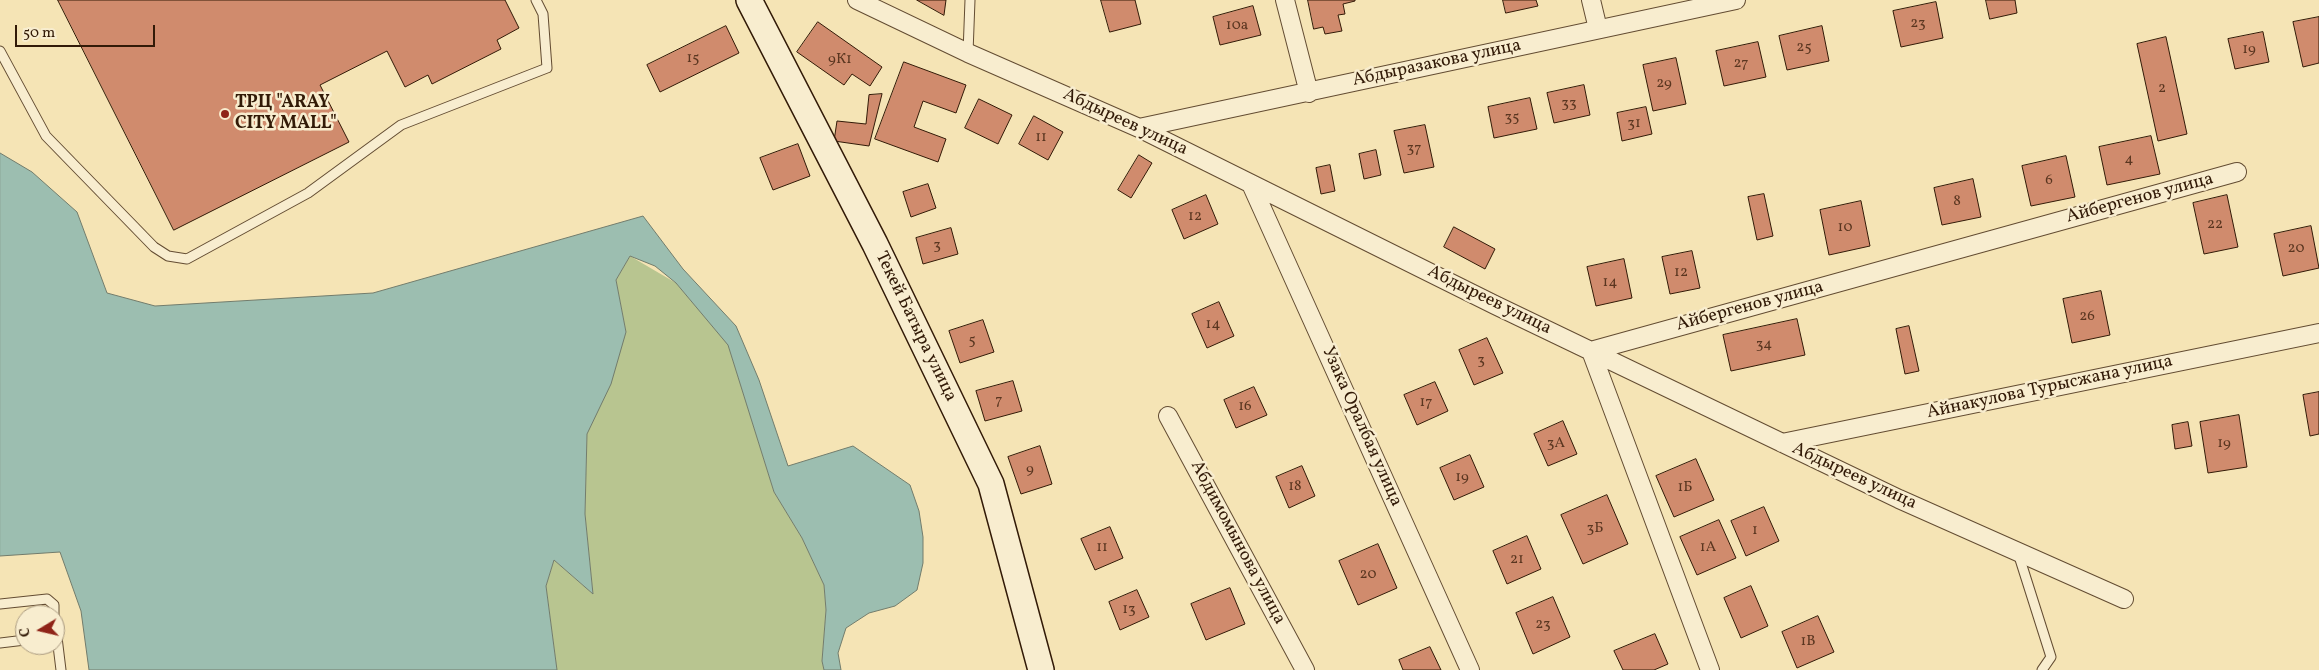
<!DOCTYPE html>
<html>
<head>
<meta charset="utf-8">
<style>
	body { margin:0 }
	#map { position:relative; width:2319px; height:670px; overflow:hidden; background:#f5e4b5; font-family:Vollkorn,serif }
	canvas { display:block }
	.north { position:absolute; left:15px; top:605px; width:50px; height:50px; box-sizing:border-box; background:#f8edcf; border:1px solid #a9997f; border-radius:50%; rotate:261deg; font-size:14px; font-weight:700; line-height:20px; text-align:center; color:#321a07 }
	.north::after { content:''; display:block; margin:auto; width:18px; height:22px; background:#8f2418; clip-path:polygon(50% 0,100% 100%,50% 72%,0 100%) }
	.scale { position:absolute; left:15px; top:25px; width:140px; height:22px; box-sizing:border-box; border:2px solid #321a07; border-top:0; padding-left:6px; font-size:15px; line-height:18px; white-space:nowrap; color:#321a07; -webkit-text-stroke:4px #f8edcf; paint-order:stroke }
</style>
</head>
<body>
<div id="map">
<canvas width="2319" height="670"></canvas>
<div class="north">С</div>
<div class="scale">50 m</div>
</div>
<script>
const c = document.querySelector('canvas').getContext('2d');
c.lineJoin = 'round';
function paint(path, color) {
  c.fillStyle = color;
  c.fill(path, 'evenodd');
}
function strokePath(path, color, width, dash) {
  c.strokeStyle = color;
  c.lineWidth = width;
  c.lineCap = dash ? 'butt' : 'round';
  c.setLineDash(dash || []);
  c.stroke(path);
}
function write(font, color, halo, rows, align = 'center') {
  c.font = font + ' Vollkorn,serif';
  c.lineWidth = 5;
  c.setLineDash([]);
  c.textBaseline = 'middle';
  c.strokeStyle = halo;
  c.fillStyle = color;
  for (const [text, x, y, turn = 0] of rows) {
    c.save();
    c.translate(x, y);
    c.rotate((+turn || 0) * Math.PI / 180);
    c.textAlign = isNaN(turn) ? turn : align;
    if (halo) c.strokeText(text, 0, 0);
    c.fillText(text, 0, 0);
    c.restore();
  }
}
paint(new Path2D(`
	M630,256L676,283L728,344L774,492L802,538L824,585L826,610L822,661L824,670H557L546,586L554,560L593,594L585,514L587,434L626,332L616,280Z`), '#b8c590');
const water = new Path2D(`
	M0,153L32,172L77,212L107,293L155,306L373,293L643,216L683,269L736,326L759,380L788,466L853,446L910,485L919,511L923,537V563L917,590L895,606L869,613L846,628L838,653L841,670H824L822,661L826,610L824,585L802,538L774,492L728,345L676,283L655,266L630,256L616,280L626,332L611,384L587,434L585,514L593,594L554,560L546,586L557,670H89L81,611L60,552L0,556Z`);
paint(water, '#9cbeb0');
strokePath(water, '#727c6c', 1);
const building = new Path2D(`
	M58,0H505L519,28L497,40L501,49L432,84L428,75L405,87L387,51L320,85L349,142L174,230Z
	M917,0H946L944,15Z
	M1101,0H1135L1141,24L1110,32Z
	M1308,0H1355V1L1343,4L1345,14L1338,15L1342,31L1325,34L1323,27L1314,29Z
	M1503,0H1536L1538,6L1506,13Z
	M1986,0H2015L2017,13L1990,19Z
	M1936,2L1943,38L1901,47L1893,11Z
	M1253,6L1261,35L1220,45L1213,17Z
	M2319,17V63L2303,67L2293,22Z
	M818,22L882,67L870,86L852,74L844,85L797,52Z
	M726,26L739,53L660,92L647,65Z
	M1822,26L1829,61L1787,70L1779,36Z
	M2263,32L2269,62L2235,69L2228,39Z
	M2166,37L2187,134L2158,141L2137,44Z
	M1758,42L1766,77L1724,86L1716,51Z
	M1676,58L1686,104L1653,111L1643,65Z
	M904,62L966,85L956,113L923,101L914,127L946,139L938,162L875,139Z
	M1584,85L1590,115L1554,123L1547,93Z
	M882,94L869,146L834,141L837,121L866,124L869,95Z
	M1530,98L1537,129L1494,138L1488,107Z
	M979,99L1012,115L998,144L965,128Z
	M1646,107L1652,134L1622,141L1617,113Z
	M1034,116L1063,132L1048,160L1019,144Z
	M1425,125L1434,167L1404,173L1394,131Z
	M2151,136L2160,174L2107,185L2099,147Z
	M798,144L810,176L773,190L760,158Z
	M1376,150L1381,175L1364,179L1359,154Z
	M1139,155L1152,163L1131,198L1118,190Z
	M2066,156L2075,197L2031,206L2022,166Z
	M1330,165L1335,191L1321,194L1316,168Z
	M1973,179L1981,217L1942,225L1934,188Z
	M928,184L936,208L911,217L903,192Z
	M1764,194L1773,236L1757,240L1748,197Z
	M1206,195L1218,224L1184,239L1172,210Z
	M2227,195L2238,247L2204,254L2193,203Z
	M1861,201L1870,246L1829,255L1820,210Z
	M2311,226L2319,268L2283,276L2274,234Z
	M1454,227L1495,249L1485,269L1444,247Z
	M951,228L958,254L923,264L916,238Z
	M1692,251L1700,288L1670,294L1662,257Z
	M1624,259L1632,298L1596,306L1587,267Z
	M2101,291L2110,335L2072,343L2063,299Z
	M1219,302L1234,336L1207,348L1192,314Z
	M1797,319L1805,355L1731,371L1723,335Z
	M983,320L994,352L960,363L949,331Z
	M1909,326L1919,371L1905,374L1896,329Z
	M1487,338L1503,373L1474,385L1459,350Z
	M1013,381L1022,411L985,421L976,391Z
	M1435,382L1448,411L1417,425L1404,395Z
	M1254,387L1267,415L1236,428L1224,400Z
	M2319,392V434L2310,436L2303,395Z
	M2239,415L2247,467L2208,473L2200,422Z
	M1563,421L1577,454L1548,466L1534,434Z
	M2188,422L2192,446L2175,449L2172,425Z
	M1040,446L1052,484L1021,494L1008,457Z
	M1470,455L1484,487L1454,500L1440,468Z
	M1696,459L1714,500L1674,517L1656,476Z
	M1302,466L1315,496L1289,508L1276,477Z
	M1607,495L1628,544L1583,564L1561,515Z
	M1764,507L1779,541L1746,556L1731,521Z
	M1719,520L1736,558L1697,575L1680,537Z
	M1110,527L1123,558L1095,570L1081,539Z
	M1527,536L1541,569L1507,584L1493,551Z
	M1378,544L1397,588L1358,605L1339,561Z
	M1751,586L1768,626L1741,638L1724,598Z
	M1230,588L1245,624L1206,640L1191,604Z
	M1137,590L1149,617L1120,630L1109,602Z
	M1553,597L1570,637L1533,654L1516,613Z
	M1818,616L1834,652L1797,668L1782,632Z
	M1655,634L1668,664L1654,670H1623L1614,651Z
	M1430,647L1441,670H1403L1399,660Z`);
paint(building, '#d08b6d');
strokePath(building, '#321a07', 1);
const lane = new Path2D(`
	M0,51L46,136L154,247L168,256L187,259L308,193L401,125L547,68L543,14L536,0
	M968,53L970,0
	M2018,553L2051,657L2042,670
	M0,604L47,599L54,605V615
	M55,621L61,670
	M0,643L25,640`);
const street = new Path2D(`
	M857,0L968,53L1139,128L1495,305L1899,499L2124,599
	M1285,0L1309,93
	M1591,0L1598,29
	M1139,128L1736,0
	M1251,184L1470,670
	M1168,416L1305,670
	M1782,443L2319,333
	M1710,670L1591,351L2237,172`);
const secondary = new Path2D(`
	M749,0L875,244L991,484L1041,670`);
strokePath(lane, '#634c32', 11);
strokePath(street, '#634c32', 20);
strokePath(secondary, '#321a07', 28);
strokePath(lane, '#f8edcf', 9);
strokePath(street, '#f8edcf', 18);
strokePath(secondary, '#f8edcf', 25);
for (const [x, y, r, color] of [
	[225,114,5,"#8f2418"]
]) {
  const dot = new Path2D();
  dot.arc(x, y, r, 0, 2 * Math.PI);
  c.fillStyle = color;
  c.fill(dot);
  strokePath(dot, '#f8edcf', 2);
}
write('15px', '#5a3620', null, [
	["23",1918,24],
	["10а",1237,26],
	["25",1804,48],
	["19",2249,50],
	["15",693,59],
	["9К1",840,60],
	["27",1741,64],
	["29",1664,84],
	["2",2162,89],
	["33",1569,104],
	["35",1512,118],
	["31",1634,124],
	["11",1041,138],
	["37",1414,149],
	["4",2129,160],
	["6",2049,181],
	["8",1957,202],
	["12",1195,217],
	["22",2215,225],
	["10",1845,228],
	["3",937,246],
	["20",2296,249],
	["12",1681,273],
	["14",1610,283],
	["26",2087,317],
	["14",1213,325],
	["5",972,341],
	["34",1764,345],
	["3",1481,361],
	["7",999,401],
	["17",1426,403],
	["16",1245,407],
	["3А",1556,444],
	["19",2224,444],
	["9",1030,470],
	["19",1462,478],
	["18",1295,487],
	["1Б",1685,488],
	["3Б",1595,529],
	["1",1755,531],
	["11",1102,548],
	["1А",1708,548],
	["21",1517,560],
	["20",1368,575],
	["13",1129,610],
	["23",1543,625],
	["1В",1808,642]
]);
write('18px', '#321a07', '#f8edcf', [
	["Абдыразакова улица",1437,64,-12],
	["Абдыреев улица",1125,123,25],
	["Айбергенов улица",2140,199,-15],
	["Абдыреев улица",1489,301,26],
	["Айбергенов улица",1750,307,-15],
	["Текей Батыра улица",915,327,64],
	["Айнакулова Турысжана улица",2050,388,-12],
	["Узака Оралбая улица",1361,427,66],
	["Абдыреев улица",1854,477,25],
	["Абдимомынова улица",1237,543,62]
]);
write('bold 18px', '#321a07', '#f8edcf', [
	["ТРЦ \"ARAY",235,104],
	["CITY MALL\"",235,125]
], 'left');
</script>
</body>
</html>
